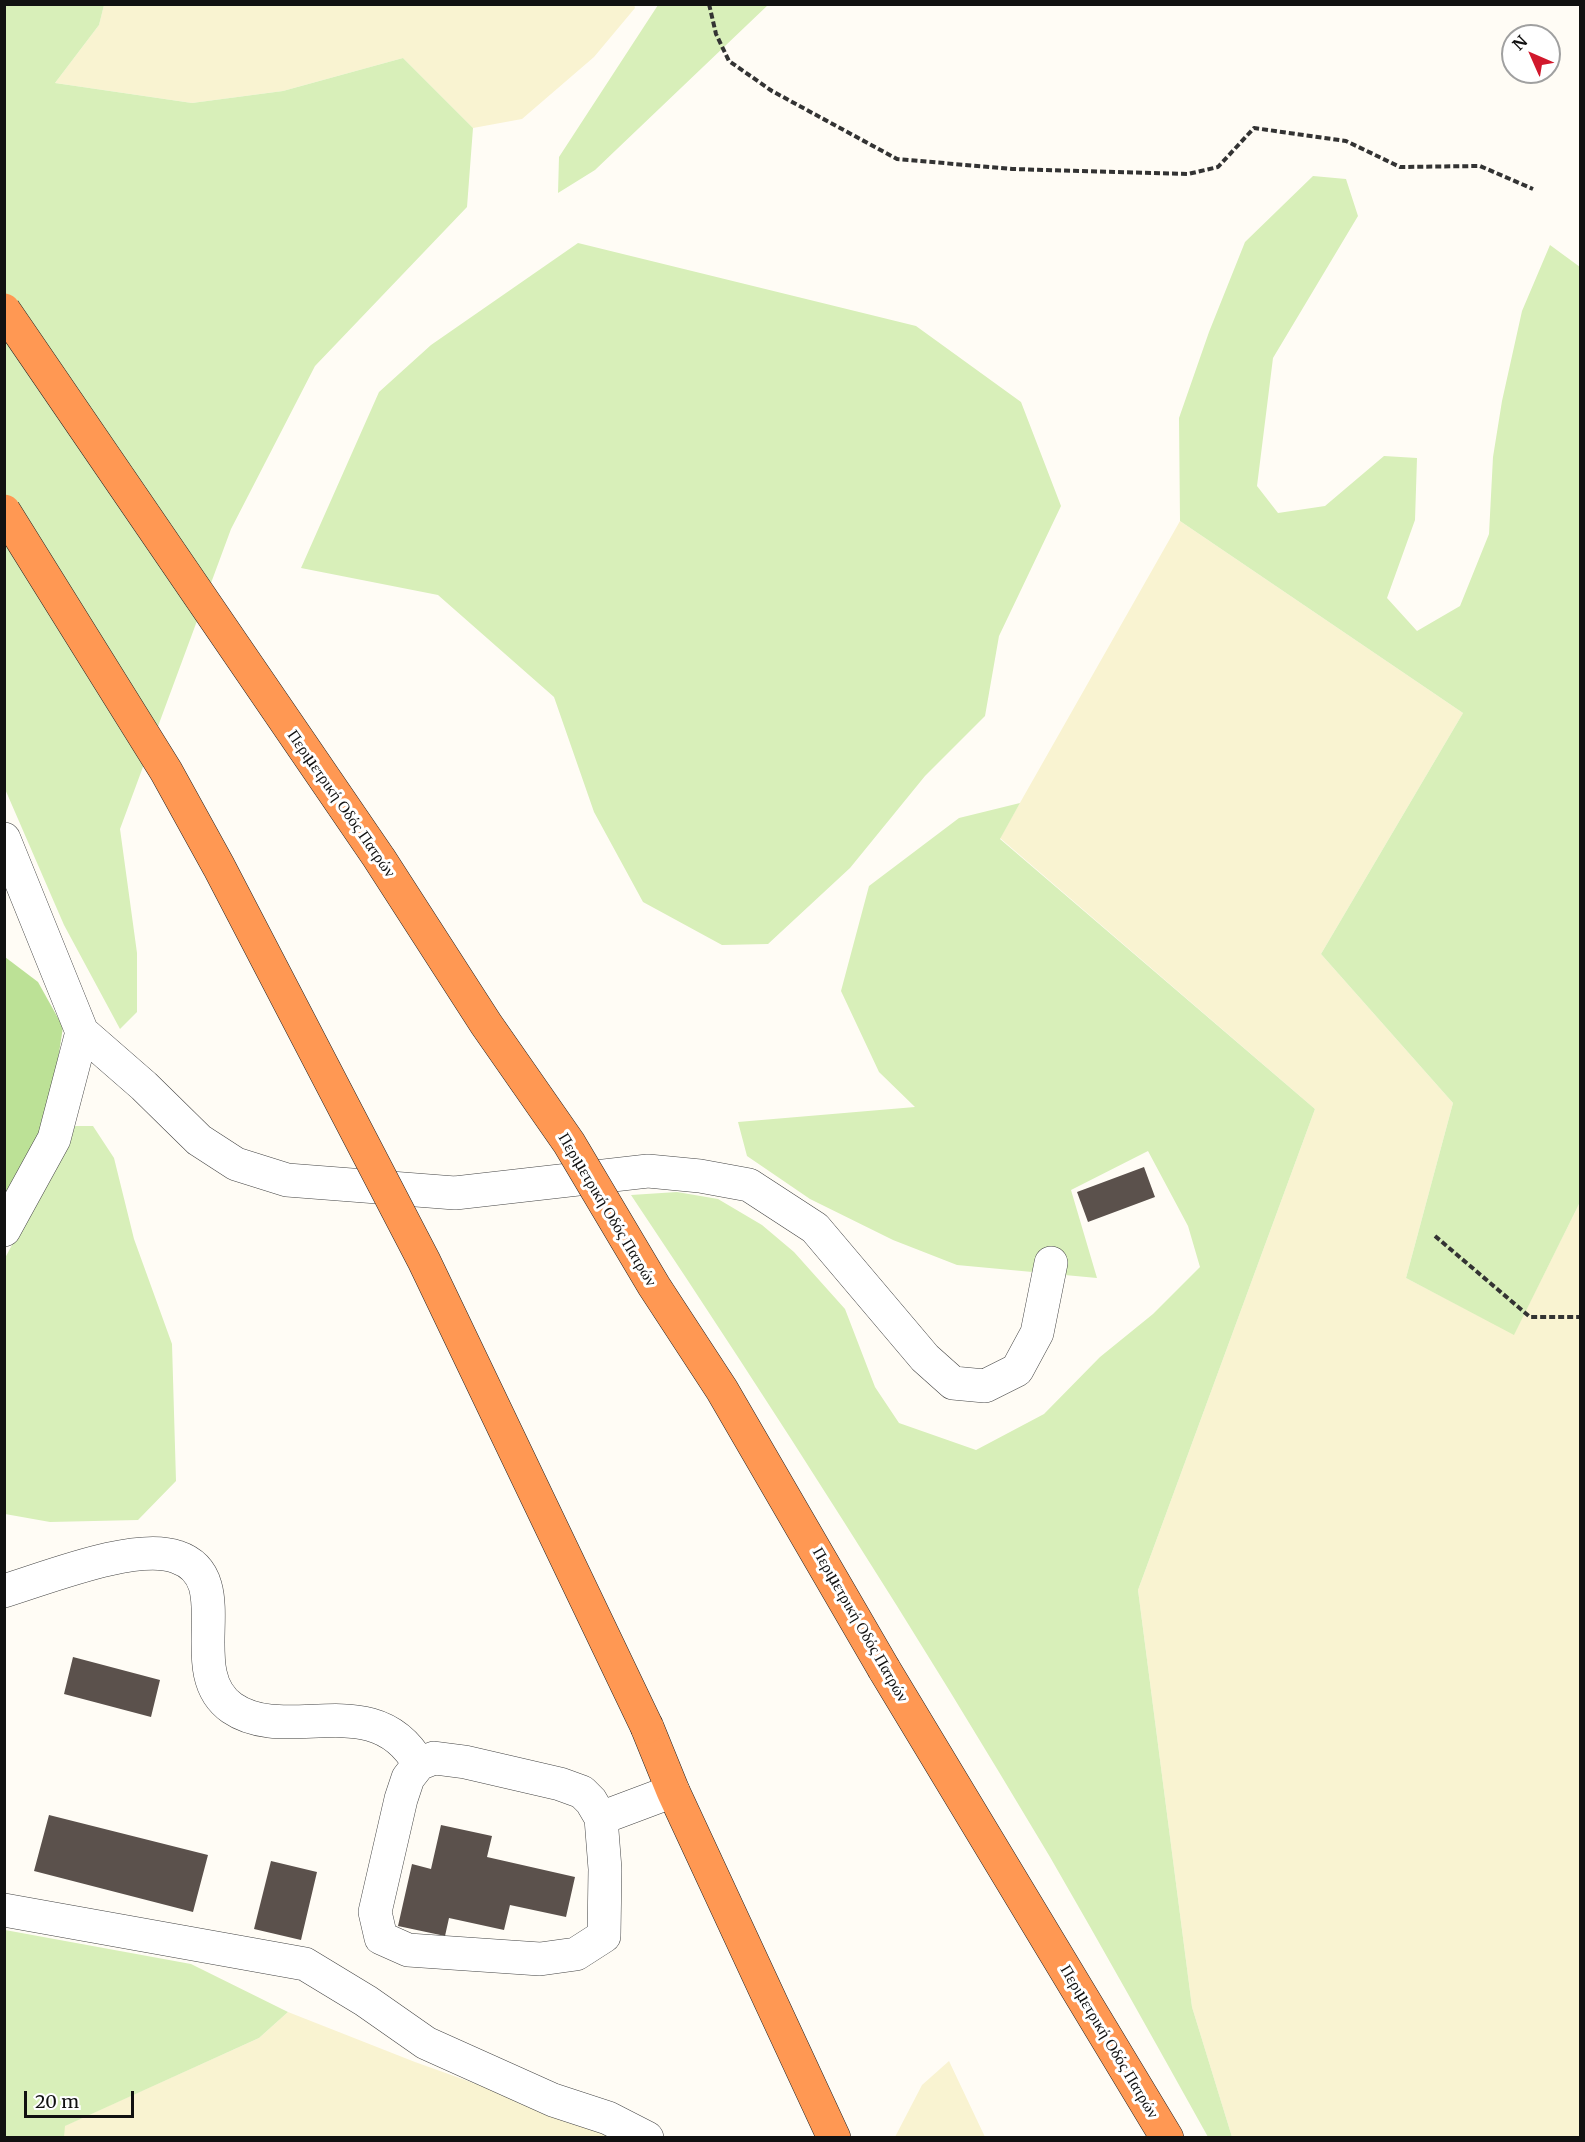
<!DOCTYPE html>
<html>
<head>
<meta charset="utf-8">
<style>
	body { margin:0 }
	#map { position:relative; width:1585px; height:2142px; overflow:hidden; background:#fffcf5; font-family:Merriweather,serif }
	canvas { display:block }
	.frame { position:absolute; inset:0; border:6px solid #111; pointer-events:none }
	.north { position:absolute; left:1501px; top:24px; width:60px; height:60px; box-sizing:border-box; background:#fff; border:2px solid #a0a0a0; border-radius:50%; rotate:315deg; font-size:16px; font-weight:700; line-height:24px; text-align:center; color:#111 }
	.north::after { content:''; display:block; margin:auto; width:21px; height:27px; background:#d1182c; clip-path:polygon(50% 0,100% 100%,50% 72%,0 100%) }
	.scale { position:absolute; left:24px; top:2091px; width:110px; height:27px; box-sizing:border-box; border:3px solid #111; border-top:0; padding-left:8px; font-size:18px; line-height:21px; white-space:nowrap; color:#111; -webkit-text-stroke:4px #fff; paint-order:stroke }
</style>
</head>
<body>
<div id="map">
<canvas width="1585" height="2142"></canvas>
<div class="frame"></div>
<div class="north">N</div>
<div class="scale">20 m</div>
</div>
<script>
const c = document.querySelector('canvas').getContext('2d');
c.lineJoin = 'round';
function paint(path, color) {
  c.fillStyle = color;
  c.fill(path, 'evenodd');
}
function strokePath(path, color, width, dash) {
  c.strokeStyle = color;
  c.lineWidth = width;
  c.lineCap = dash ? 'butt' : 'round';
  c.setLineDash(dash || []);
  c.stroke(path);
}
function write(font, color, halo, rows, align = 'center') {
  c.font = font + ' Merriweather,serif';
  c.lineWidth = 6;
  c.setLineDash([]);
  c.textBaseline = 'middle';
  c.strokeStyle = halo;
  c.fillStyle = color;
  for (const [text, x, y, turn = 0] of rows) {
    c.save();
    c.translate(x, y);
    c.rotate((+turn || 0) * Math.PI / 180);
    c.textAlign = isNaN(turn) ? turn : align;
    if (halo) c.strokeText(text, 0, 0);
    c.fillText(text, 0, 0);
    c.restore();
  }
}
paint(new Path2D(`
	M634,4L635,8L594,57L522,119L473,128L403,58L283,91L192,103L55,83L99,25L104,5Z
	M1180,521L1463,713L1321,954L1453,1103L1406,1278L1514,1334L1580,1202V2137H1232L1192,2007L1138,1590L1315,1109L1000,838Z
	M288,2012L415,2062L624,2137L64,2138V2126L259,2038Z
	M949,2061L985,2137H895L922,2085Z`), '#f9f3d1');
paint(new Path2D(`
	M5,5H104L99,25L55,83L192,103L283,91L403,58L473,128L467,207L315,366L231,529L120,829L137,953V1012L120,1029L64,925L5,789Z
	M658,5H768L595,170L558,193L559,157Z
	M1313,176L1346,179L1358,216L1273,358L1257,486L1278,513L1325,506L1384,456L1417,458L1415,520L1387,598L1417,631L1460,606L1489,534L1493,457L1502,401L1522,311L1550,245L1580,267V1202L1514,1335L1406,1278L1453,1103L1321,954L1463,713L1180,521L1179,418L1209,332L1245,242Z
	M578,243L916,326L1021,402L1061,506L999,636L985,716L925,776L850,868L768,944L722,945L643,902L594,812L554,697L438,595L301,568L379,392L431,345Z
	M1020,803L1000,839L1315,1109L1138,1590L1192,2007L1232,2137H1208C1156,2044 1104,1950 1050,1857C917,1633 776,1412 631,1195L677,1192L718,1199L762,1225L794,1252L845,1309L875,1387L899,1423L976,1450L1044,1414L1100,1357L1153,1314L1200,1267L1188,1226L1148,1151L1071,1190L1097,1278L957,1265L893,1240L810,1199L747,1156L738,1122L915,1107L879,1072L841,991L869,886L959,818Z
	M75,1126H93L114,1158L134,1239L172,1344L176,1481L138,1520L50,1522L5,1514L4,1260Z
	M5,1930L191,1964L288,2012L259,2038L65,2126L64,2137H5Z`), '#d8efb9');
paint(new Path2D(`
	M5,957L38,982L63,1027L49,1118L5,1208Z`), '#bce196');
paint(new Path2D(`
	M1144,1167L1155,1197L1088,1222L1077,1192Z
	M73,1657L160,1680L151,1717L64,1694Z
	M49,1815L208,1855L193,1912L34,1871Z
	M441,1825L492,1836L487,1857L575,1877L566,1917L510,1905L504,1930L449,1918L445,1936L398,1926L412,1864L431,1869Z
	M271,1861L317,1872L301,1940L254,1929Z`), '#5b514c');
const minor = new Path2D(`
	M4,839L82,1032L144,1086L199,1140L236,1164L287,1180L455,1193L648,1171L700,1176L749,1185L815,1228L925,1358L953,1383L985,1386L1017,1370L1037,1333L1051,1263
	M4,1230L54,1139L82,1032
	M4,1591C47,1578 136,1542 177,1557C240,1578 179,1671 232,1708C287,1746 374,1685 419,1764
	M434,1758L465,1762L560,1784L582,1792L591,1801L601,1818L605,1869L604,1936L576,1954L540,1959L408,1950L381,1938L375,1912L401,1799L408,1778L419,1764Z
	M601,1818L673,1791
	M4,1910L305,1964L366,2001L426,2043L553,2100L608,2118L647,2138`);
const highway = new Path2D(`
	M884,1669L1167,2138
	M647,1727L673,1791L834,2138`);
strokePath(minor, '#444', 34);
strokePath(highway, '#222', 34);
strokePath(new Path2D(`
	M709,4L716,34L729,61L772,91L897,159L1012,169L1188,174L1218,167L1254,128L1346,141L1400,167L1480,166L1533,189
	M1435,1236L1530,1317H1580`), '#333', 4, [6, 3]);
strokePath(minor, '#fff', 33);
strokePath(highway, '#ff9853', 33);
const highwayBridge = new Path2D(`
	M4,310L379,858L486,1024L569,1143L654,1286L722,1390L884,1669
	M4,511L166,771L219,867L424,1261L647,1727`);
strokePath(highwayBridge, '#222', 34, []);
strokePath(highwayBridge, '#ff9853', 33);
write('16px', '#111', '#fff', [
	["Περιμετρική Οδός Πατρών",341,804,55],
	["Περιμετρική Οδός Πατρών",607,1210,59],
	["Περιμετρική Οδός Πατρών",860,1625,60],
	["Περιμετρική Οδός Πατρών",1109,2042,59]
]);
</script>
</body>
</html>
